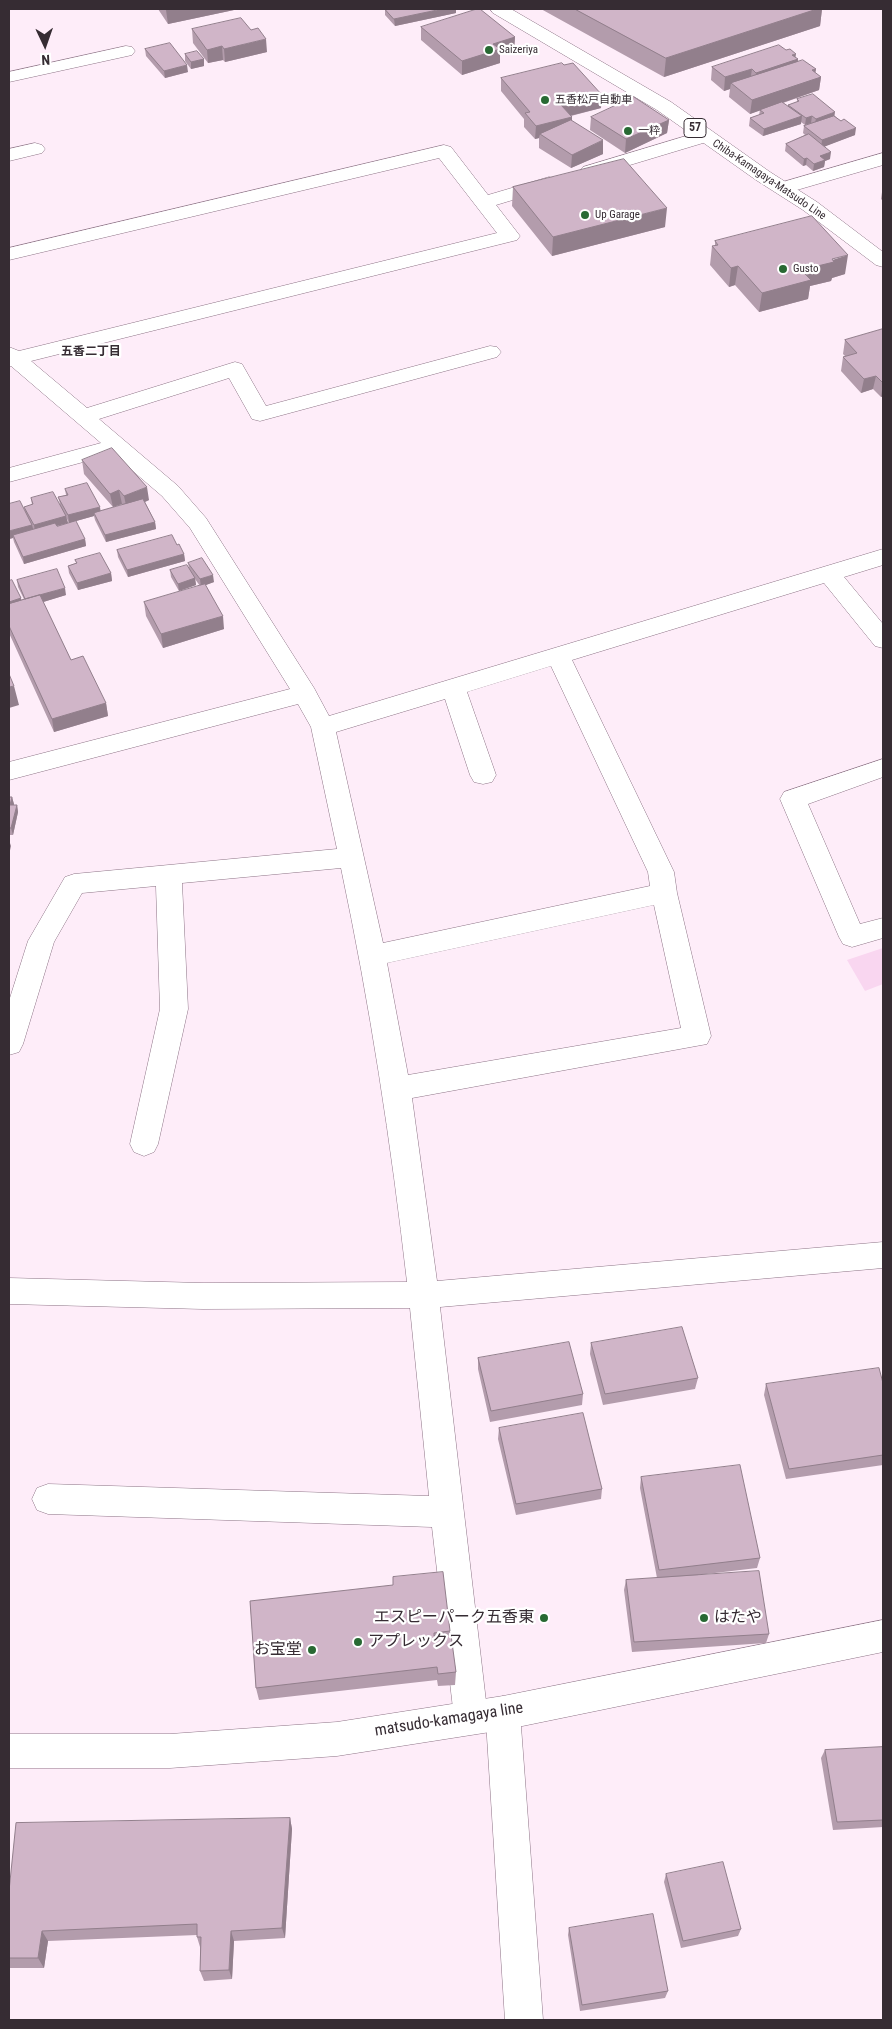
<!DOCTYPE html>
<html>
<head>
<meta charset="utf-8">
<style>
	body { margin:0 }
	#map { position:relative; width:892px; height:2029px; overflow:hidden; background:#feedf9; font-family:"Roboto Condensed",sans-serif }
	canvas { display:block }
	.frame { position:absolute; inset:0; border:10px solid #362c33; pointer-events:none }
	.north { position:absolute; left:20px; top:20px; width:50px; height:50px; -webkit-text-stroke:4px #fff; paint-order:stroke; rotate:177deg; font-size:14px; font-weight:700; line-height:20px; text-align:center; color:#362c33 }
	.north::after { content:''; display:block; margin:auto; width:18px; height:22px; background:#362c33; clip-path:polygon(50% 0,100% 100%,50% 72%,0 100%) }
</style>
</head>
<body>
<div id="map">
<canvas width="892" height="2029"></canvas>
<div class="frame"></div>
<div class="north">N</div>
</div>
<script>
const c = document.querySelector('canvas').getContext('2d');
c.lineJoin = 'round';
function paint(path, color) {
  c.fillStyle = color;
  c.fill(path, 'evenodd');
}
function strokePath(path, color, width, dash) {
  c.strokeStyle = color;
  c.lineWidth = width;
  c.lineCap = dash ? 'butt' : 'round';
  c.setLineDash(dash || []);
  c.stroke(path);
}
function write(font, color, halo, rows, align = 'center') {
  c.font = font + ' "Roboto Condensed","Noto Sans JP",sans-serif';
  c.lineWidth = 4.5;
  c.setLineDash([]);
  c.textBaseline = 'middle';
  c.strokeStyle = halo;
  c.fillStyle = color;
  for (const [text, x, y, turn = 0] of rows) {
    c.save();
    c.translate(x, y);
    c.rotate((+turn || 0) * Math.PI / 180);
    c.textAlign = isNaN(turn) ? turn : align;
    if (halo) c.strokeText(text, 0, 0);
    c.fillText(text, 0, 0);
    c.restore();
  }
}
paint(new Path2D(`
	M883,948V984L865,991L847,960Z`), '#f9d6f0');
const minor = new Path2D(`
	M126,46L132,47L135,51L132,55L9,82V72Z
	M706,130L713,132L715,136L713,140L590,177L583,175L580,171L583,167Z
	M35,143L42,145L45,149L42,153L9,161V149Z
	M444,145L451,147L488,195L549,177L556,179L559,183L556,187L496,205L520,236L517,240L31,361L87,408L235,362L242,364L266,406L490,346L497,347L501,352L497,357L260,421L252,419L229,378L99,419L178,486L206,518L314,688L329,716L883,549V565L844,577L883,624V648L875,646L824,583L572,660L674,872L677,893L711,1036L707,1044L412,1098L437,1281L883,1242V1268L440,1307L487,1710L491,1701L503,1696L515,1701L520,1713L543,2020H505L486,1721L483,1729L471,1734L459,1729L454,1717L432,1527L48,1514L37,1510L32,1499L37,1488L48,1484L429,1496L410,1308L203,1309L9,1304V1278L203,1283L407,1282C391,1142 370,1005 341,868L182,883L188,1009L158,1144L154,1152L144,1156L134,1152L130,1144L160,1009L156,886L82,893L54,942L23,1044L19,1052L9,1055V1001L28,941L65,877L74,874L337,849L311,727L298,704L9,780V762L290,689L190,528L162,496L113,454L9,482V468L101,443L11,366H9V347L19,351L497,233L439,158L9,260V248ZM551,666L648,872L650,886L383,943L336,732L445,699L470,775L474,782L483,784L492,782L496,775L467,692ZM654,905L681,1028L408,1075L387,963Z
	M883,153V165L783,194L776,192L773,188L776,184Z
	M883,759V777L808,804L860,924L883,918V938L852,947L843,944L839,937L780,799L784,792Z`);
const major = new Path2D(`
	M490,9H511L671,102L770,172L817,202L883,252V267L876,265L803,210L756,180L657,110L493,13Z
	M883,1620V1652L503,1730L337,1756L170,1768H9V1734H170L337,1722L503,1696Z`);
strokePath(minor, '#8d7486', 1);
strokePath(major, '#8d7486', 1);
paint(minor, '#fff');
paint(major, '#fff');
paint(new Path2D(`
	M158,9H234V10L168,24Z
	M385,9L456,13L395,26L385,15Z
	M541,9H822L820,26L664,77Z
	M421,27L515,37L514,50L500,55V63L462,75L421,40Z
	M192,29L267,52L225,62L223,60L208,63L193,43Z
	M145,49L188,72L165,78L146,56Z
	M185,54L204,59V66L191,69L185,61Z
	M795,57L798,59V61L816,69L815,73L821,77L819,90L783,103L788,107V105L797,102V99L835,116L855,135L825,146L830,159L825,161L824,167L813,171L806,165L803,166L785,151L786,144L805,135L803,133L804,126L811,123L805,125L801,122V124L763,136L749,126L750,118L759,115L760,110L750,114L729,97L730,89L724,91L711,80L712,67Z
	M501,78L601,108L571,116L572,117V121L603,154L571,168L539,148V138L535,139L524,127V119L501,91Z
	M591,117L669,120L667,133L625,153L590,130Z
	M883,185V201L881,199Z
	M513,187L665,227L552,256L512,206Z
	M715,241L845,274L832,278L831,281L810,286L808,299L759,312L735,285L729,287L710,265L712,246H715Z
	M883,329V396L881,397L873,389L861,393L841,371L843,357L845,356L843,354L845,340Z
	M82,460L149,500L145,502L155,522L156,529L106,542L95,520L94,516L69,523L66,517L68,523L57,526L85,539L86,546L24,564L14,542L13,538L9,539L25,511L24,507L32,505L31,498L60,504L58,497L66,495L65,489L100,511L122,505V504L113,507L84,474Z
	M177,545L184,554L185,561L128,577L118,557L117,550Z
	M75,560L111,573L112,581L78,590L69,573L68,566L76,563Z
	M188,563L214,582L205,585L224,629L163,648L146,616L144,602L200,586L195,579L196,585L179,591L171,577L170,570L189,568Z
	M17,580L66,595L43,602L71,660L106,703L108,716L54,732L9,633V581L21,598V600L24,599L18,587Z
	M9,797H12L14,805H17L18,812L13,835H9Z
	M591,1343L698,1378L695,1389L603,1405L590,1354Z
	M478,1358L583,1394L582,1405L490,1422L478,1369Z
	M883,1383V1465L786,1479L764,1395L766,1384Z
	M499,1428L602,1489L601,1499L516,1515L498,1439Z
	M641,1477L760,1558L757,1568L698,1575L769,1634L766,1643L632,1652L624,1590L626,1580L657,1578L640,1488Z
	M250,1601L450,1631L456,1672L455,1685L438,1686L437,1680L259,1700L256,1688Z
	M883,1747V1827L833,1830L821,1758L825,1750Z
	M290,1818L292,1829L285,1938L234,1941L232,1979L204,1981L200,1971V1947L197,1937V1935L48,1941L44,1968H9V1891Z
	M666,1874L741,1929L738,1936L681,1948L664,1882Z
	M569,1928L668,1991L665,1998L580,2011L568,1935Z`), '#b39cac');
paint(new Path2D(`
	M174,9H234V10L168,24L166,10Z
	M442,9H456V13L395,26L394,19Z
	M817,9H822L820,26L664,77L666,58Z
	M515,37L514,50L500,55V63L462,75V61L493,44Z
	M266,39L267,52L225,62L224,49Z
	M222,46L223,60L208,63L207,50Z
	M796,54L795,60L798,59L796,73L755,86L756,73L792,55Z
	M204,59V66L191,69V62Z
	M187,65L188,72L165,78L164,71Z
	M752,69L750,82L731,83L730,89L724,91L725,77Z
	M816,69L814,79L821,77L819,90L750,114L752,100Z
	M602,95L601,108L561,118V105Z
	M835,112L834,119L814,126L816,119Z
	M802,116L801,124L763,136L764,129Z
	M812,116L811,123L805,125L806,118Z
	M572,117V131L540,134L539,138L535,139L536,126Z
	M669,120L667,133L625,153L626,139Z
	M856,128L855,135L821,148L822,140Z
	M603,140V154L571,168L572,155Z
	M831,152L830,159L825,161L824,167L813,171L814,164L820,156Z
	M807,158L806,165L803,166L804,159Z
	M667,208L665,227L552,256L553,237Z
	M848,255L845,274L832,278L831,281L810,286L808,299L759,312L762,293L801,270Z
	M738,266L735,285L729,287L731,268Z
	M876,376L873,389L861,393L864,379Z
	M883,384V396L881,397Z
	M147,487L149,500L127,510L124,496Z
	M119,490L122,504L113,507L110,494Z
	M100,507L101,514L94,513V516L69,523L68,515Z
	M66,516L68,523L35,532L34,525Z
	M155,522L156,529L106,542L105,535Z
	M32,525L34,532L13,535V538L9,539V531Z
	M85,539L86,546L24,564L23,557Z
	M184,554L185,561L128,577L127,570Z
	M111,573L112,581L78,590L77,583Z
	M213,575L214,582L201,587L200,579Z
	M195,578L196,585L179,591L178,584Z
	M65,588L66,595L27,607L25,599Z
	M21,598L22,605L9,609V602Z
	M223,616L224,629L163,648L161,634Z
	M14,686L19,705L9,708V687Z
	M106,703L108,716L54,732L52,719Z
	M12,797L14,804L12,812L10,805Z
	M17,805L18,812L13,835L11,828Z
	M9,840L11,846L9,855Z
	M290,1818L292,1829L285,1938L282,1928Z
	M42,1931L48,1941L44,1968L38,1958Z
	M231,1931L234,1941L232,1979L229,1970Z`), '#927f8c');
const building = new Path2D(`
	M385,9H442L394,19Z
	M477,9H480L515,37L493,44L500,49L462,61L421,27Z
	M575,9H817L666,58Z
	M241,18L251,30L258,28L266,39L224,49L222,46L207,50L192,29Z
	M170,43L187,65L164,71L145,49Z
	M779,45L786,50L790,49L796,54L792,55L798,59L756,73L752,69L725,77L712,67Z
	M197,51L204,59L191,62L185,54Z
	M803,60L816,69L812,70L821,77L752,100L731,83Z
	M562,63L564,65L573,63L602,95L561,105L572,117L536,126L525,113L530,112L501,78Z
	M813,94L835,112L816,119L812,116L806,118L788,105L799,101L797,99Z
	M634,97L669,120L626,139L591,117Z
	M782,102L802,116L764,129L750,118L764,113L760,110Z
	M834,116L841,121L844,119L856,128L822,140L804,126Z
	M571,120L603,140L572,155L540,134Z
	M809,134L831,152L820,156L825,160L814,164L807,158L804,159L786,144Z
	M624,159L667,208L553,237L513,187Z
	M812,216L848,255L832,259L834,262L801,270L811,280L762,293L738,266L731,268L712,246L718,245L715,241Z
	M883,329V383L876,376L864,379L843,357L857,353L845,340Z
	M112,448L147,487L124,496L119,490L110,494L82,460Z
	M87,483L100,507L68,515L58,497L68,495L65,489Z
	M53,492L66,516L34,525L24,507L33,504L31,498Z
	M143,499L155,522L105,535L94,513Z
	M20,501L32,525L9,531V504Z
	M76,521L85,539L23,557L13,535L55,523L57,526Z
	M172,535L177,545L179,544L184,554L127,570L117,550Z
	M100,553L111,573L77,583L68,566L77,563L75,560Z
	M202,558L213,575L200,579L188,563Z
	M187,565L195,578L178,584L170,570Z
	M57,569L65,588L25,599L17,580Z
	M12,580L21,598L9,602V581Z
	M205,584L223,616L161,634L144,602Z
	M40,595L71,660L83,656L106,703L52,719L9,626V604Z
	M9,674L14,686L9,687Z
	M9,797H12L10,805H17L11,828H9Z
	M682,1327L698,1378L605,1394L591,1343Z
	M569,1342L583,1394L491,1411L478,1358Z
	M879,1368L883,1383V1455L789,1469L766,1384Z
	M583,1413L602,1489L516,1504L499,1428Z
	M740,1465L760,1558L659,1570L641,1477Z
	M759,1571L769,1634L634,1642L626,1580Z
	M443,1572L450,1631L434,1633V1636L451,1635L456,1672L438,1674L437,1667L256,1688L250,1601L393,1585V1577Z
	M883,1747V1820L837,1822L825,1750Z
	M290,1818L282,1928L231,1931L229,1970L200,1971L201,1937H197V1924L42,1931L38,1958H9V1891L16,1823Z
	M723,1862L741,1929L683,1941L666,1874Z
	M653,1914L668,1991L582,2005L569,1928Z`);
paint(building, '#d0b5c8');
strokePath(building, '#927f8c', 1);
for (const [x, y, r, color] of [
	[489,50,5,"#286933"],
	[545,100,5,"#286933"],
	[628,131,5,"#286933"],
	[585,215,5,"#286933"],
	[783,269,5,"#286933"],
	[544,1618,5,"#286933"],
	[704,1618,5,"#286933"],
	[358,1642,5,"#286933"],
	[312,1650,5,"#286933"]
]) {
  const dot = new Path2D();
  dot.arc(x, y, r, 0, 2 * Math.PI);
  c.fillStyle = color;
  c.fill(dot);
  strokePath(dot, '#fff', 2);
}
write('11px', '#362c33', '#fff', [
	["Saizeriya",499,50],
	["五香松戸自動車",555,100],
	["一粋",638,131],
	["Up Garage",595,215],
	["Gusto",793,269]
], 'left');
write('11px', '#362c33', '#fff', [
	["Chiba-Kamagaya-Matsudo Line",769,180,34]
]);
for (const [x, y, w] of [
	[695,128,22]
]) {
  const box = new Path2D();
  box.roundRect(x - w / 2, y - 9.5, w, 19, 4);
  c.fillStyle = '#fff';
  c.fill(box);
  strokePath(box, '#362c33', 1);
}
write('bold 12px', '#362c33', null, [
	["57",695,128]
]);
write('bold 12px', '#362c33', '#fff', [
	["五香二丁目",91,352]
]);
write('16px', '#362c33', '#fff', [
	["エスピーパーク五香東",534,1618],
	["はたや",714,1618,"left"],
	["アプレックス",368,1642,"left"],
	["お宝堂",302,1650]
], 'right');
write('16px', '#362c33', '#fff', [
	["matsudo-kamagaya line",449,1720,-9]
]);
</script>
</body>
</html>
